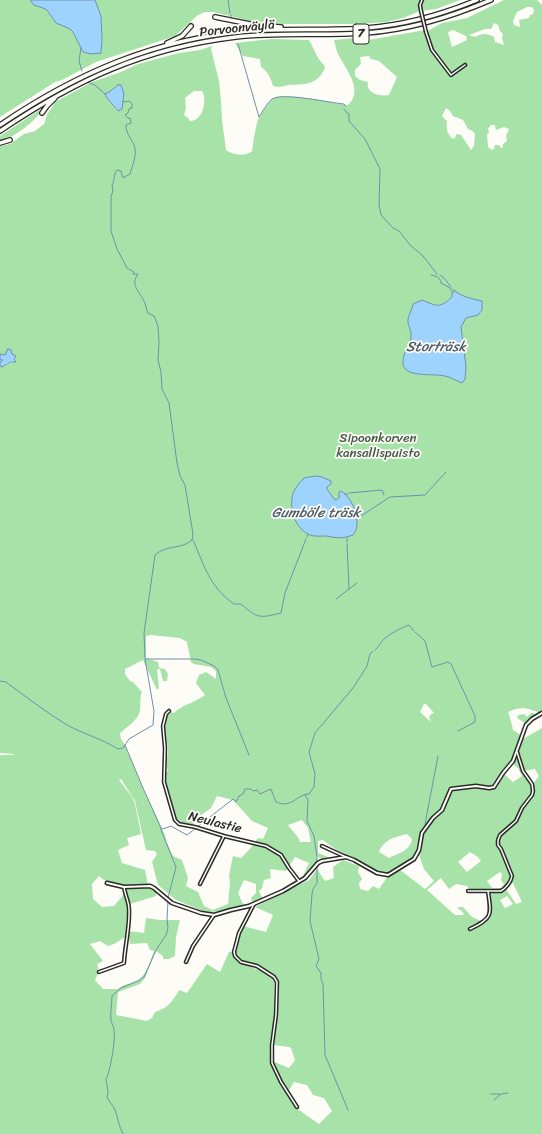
<!DOCTYPE html>
<html>
<head>
<meta charset="utf-8">
<style>
	body { margin:0 }
	canvas { display:block; background:#fdfcf7 }
</style>
</head>
<body>
<canvas width="542" height="1134"></canvas>
<script>
const c = document.querySelector('canvas').getContext('2d');
c.lineJoin = 'round';
function paint(path, color) {
  c.fillStyle = color;
  c.fill(path, 'evenodd');
}
function strokePath(path, color, width, dash) {
  c.strokeStyle = color;
  c.lineWidth = width;
  c.lineCap = dash ? 'butt' : 'round';
  c.setLineDash(dash || []);
  c.stroke(path);
}
function write(font, color, halo, rows, align = 'center') {
  c.font = font + ' Sriracha,sans-serif';
  c.lineWidth = 3.5;
  c.setLineDash([]);
  c.textBaseline = 'middle';
  c.strokeStyle = halo;
  c.fillStyle = color;
  for (const [text, x, y, turn = 0] of rows) {
    c.save();
    c.translate(x, y);
    c.rotate((+turn || 0) * Math.PI / 180);
    c.textAlign = isNaN(turn) ? turn : align;
    if (halo) c.strokeText(text, 0, 0);
    c.fillText(text, 0, 0);
    c.restore();
  }
}
paint(new Path2D(`
	M0,0H31C33,7 38,5 44,8C50,11 52,20 59,24C63,26 67,26 71,29C77,35 79,45 83,52L101,53L102,39L101,16L95,0H460L436,9L420,11L403,18L387,22L359,24H285L255,22L213,12H205L198,15L175,36L96,62L62,80L55,82L0,117Z
	M504,0H537L542,5V712L540,713C527,708 521,706 508,712C510,717 512,725 513,730L521,735L512,761L502,772L493,786C487,787 483,785 478,785C475,785 452,787 451,788C444,793 446,804 441,810C434,817 425,823 421,832C417,841 420,850 413,858C410,863 389,874 384,874C375,873 367,865 360,861C355,859 350,858 346,855C338,851 330,846 323,840L318,841V853L328,857L322,859L316,856L318,861L304,877L302,878L309,863L295,857L286,871L270,869V873L271,878L264,880L262,888L259,891L262,898L253,903L251,898L256,893V884L244,880L238,893L243,904L246,905L221,911L209,912L203,911L176,900L158,885L152,862L157,854L155,851L146,850L135,801L121,779L119,780L132,797L135,804L141,834L127,838L129,845L118,850L122,863L145,870L148,885C130,884 113,889 99,876L92,884L93,899L102,907L114,906L124,894L128,908L125,937L114,944L108,946L100,941L90,944L103,961L97,964L99,971L95,980L103,989H118C124,984 130,984 136,981C147,976 150,961 154,951L150,950L147,943L130,944L128,931L144,933L146,918L160,920H180L176,937L175,956L169,959H163V956L156,951L145,978L140,984L118,992L116,1015L147,1021L152,1018L155,1012C168,1008 173,1001 179,990L187,993L207,964L220,972L229,952H233C239,971 267,965 274,982V1016L270,1060L289,1068L295,1060L291,1048L289,1047L273,1045C275,1033 281,988 276,979C274,975 270,973 266,971C257,965 255,965 244,962C227,957 238,937 243,926L266,932L273,915L255,907L309,880L317,869L325,881L334,878L333,867L343,860L359,866L358,872L362,879L359,883L360,889L368,891L373,886L379,889L388,876L400,870L425,889L434,881L424,869L419,855L423,834L425,830L443,811L452,790L476,787L489,789L494,788L498,784L504,774L513,782L522,776L518,768L513,764L517,754L521,740L542,728V1134H0V755H13V754L0,753V366L3,367L15,361L13,355L7,353L5,355L0,354V146L10,144L24,134L35,131L44,124L47,115L55,102L92,82L121,72L138,64L179,53L200,50L212,46L211,49L219,81L221,102L222,120L226,150C233,155 245,157 252,151C254,140 255,127 259,117C261,113 270,100 274,98C286,92 333,103 348,105C365,90 344,67 337,52C336,48 335,44 334,40L353,38L363,41L425,30L428,39L426,32L442,23L467,18ZM527,7H532L534,10L533,14L530,15L529,18L519,20L520,26L519,27L514,25L513,21L517,12ZM494,23L498,25L500,31L503,34L502,38L504,45L495,42L494,37C487,33 482,33 475,37L469,35L485,29H491ZM453,30L466,36L467,40L452,47L448,32ZM369,56L371,59L379,61L397,77L389,95C381,97 365,93 368,82L360,80L355,76V70L361,64L360,57ZM118,85L124,94L123,101L118,111L116,110L107,97L113,89ZM194,91H202L203,93C207,103 202,121 190,121L187,117L184,115L186,108L185,98ZM446,108L450,111L453,116L463,120L468,129L473,131L475,134L474,146L471,150L461,135L457,134L454,139C447,136 446,128 447,121L442,116ZM491,125H495L496,130L504,127L509,129L508,132L506,135L507,141L503,144V147L501,148L499,145H495L494,149L492,150L488,147L487,135L489,132L488,129ZM151,635L180,638L187,642L191,662L194,664L211,667L216,671V679L206,672L199,675L196,683L205,695C196,702 180,706 174,713L171,712C159,722 167,737 168,749C168,756 165,765 168,771L166,772V785L177,821L192,826L196,819L211,808L217,796L233,800L252,821L268,828L263,839L258,838L249,850L241,858L233,856L229,875L230,883L228,904L213,910L204,906L198,892L186,886L188,878L182,860L173,856L167,843L165,835L143,788L125,745L121,739L120,733C127,727 138,720 140,711C141,705 139,699 142,692L133,682L130,681L125,674V669L143,660L157,690L159,688L157,669H160L163,681H167L168,674L165,669L159,668L158,662L146,658V636ZM424,704H426L434,713L431,714L429,717L431,722L420,712ZM535,769L539,776L533,784L523,771ZM302,820L308,828L311,842H300C298,835 292,831 288,825ZM407,834L412,839C410,851 399,853 389,858L379,852C384,839 395,837 407,834ZM470,852L478,857L481,861L467,872L458,862ZM500,872L502,874L501,880L504,884L501,888H492L487,881ZM441,878L449,889L456,884L467,886L470,890H489C491,904 496,913 483,922L472,917L463,907H459L457,908L462,911L464,915H455L427,890ZM513,883L522,902L516,904L506,889ZM507,896L513,904L505,908L500,900ZM294,1082L307,1085L313,1095L324,1098L332,1111L319,1124L296,1108L288,1092Z
	M271,39L309,40C315,50 316,58 325,66C325,70 323,71 321,75C312,86 301,84 289,85C283,86 279,88 273,86C271,79 268,71 261,67L260,59L243,56L235,43Z
	M41,110C36,122 12,138 0,142V136L38,111Z
	M531,713H534L536,716L526,724L517,718L518,715L524,714L527,717Z
	M144,887L153,889L157,892L156,896L130,904L126,889Z`), '#a7e3a9');
const water = new Path2D(`
	M31,0H95L101,16L102,39L101,53L91,54L83,52L73,32L70,29L56,23L47,10L43,8L34,5Z
	M118,85H121L124,94L122,109L118,111L107,98L105,94C110,92 114,88 118,85Z
	M455,291C462,297 473,299 482,301V310L478,315L466,318L461,327L466,367L465,379L462,383C456,381 451,377 445,376C434,373 401,379 403,361C403,352 410,346 411,337C412,331 407,325 408,319C409,314 412,310 413,304L422,300C437,306 439,309 452,297V294Z
	M8,349L11,350L12,354L16,356L14,359L16,362H11L2,367L0,366V362L3,360H0V354L5,355Z
	M317,476L322,477L331,481V484L327,487V489L334,499L336,500L339,498V492L341,491C353,498 363,523 353,535C343,539 336,538 326,536C320,536 313,537 308,534C294,527 289,507 293,493C296,487 299,483 304,478Z`);
paint(water, '#9ed3fd');
strokePath(water, '#7090a9', 1);
strokePath(new Path2D(`
	M228,0L230,13
	M231,15V17
	M238,44L259,117C263,111 267,103 272,99C282,92 331,103 344,104L345,106
	M81,48L79,61L82,71
	M87,82L95,85L105,94
	M123,102L129,101L132,104V108L129,109L128,113L125,115L128,118H130L131,123L126,125C126,134 131,138 134,145C138,154 132,166 130,174L123,178L121,171L117,170C113,175 115,181 112,185L113,191L111,196V231L117,249L127,268L134,272L133,274H138C130,285 139,291 144,301C146,305 146,309 148,313L154,316L158,326L159,343L158,360L161,372L162,389L169,403L177,463L180,476L185,485L193,534L192,540C181,550 167,544 155,555L144,633L145,659L154,711L153,725L129,739L125,745L143,788L161,828V830L176,867L168,898
	M344,109L346,112L349,114V121L365,139L380,169L379,205L381,215L393,228L399,231L410,245L423,256L437,274
	M431,275C436,276 440,277 441,283L450,288L453,293
	M440,275L444,278L451,287
	M453,289L455,291
	M349,493L382,490L384,495
	M345,494H348
	M361,516L390,497L425,495L446,472
	M356,519L359,517
	M307,537L308,534
	M347,538V542
	M193,540C205,567 209,586 234,604H241C258,619 260,618 281,613L285,593L306,539
	M347,544L349,589
	M336,599L357,583
	M415,632L425,641L432,667L448,662L451,664L475,716V722L458,731
	M375,650C379,647 380,643 383,640C391,633 399,629 409,625L414,631
	M146,659H195L201,660L214,666L218,670L226,698L249,755
	M0,681L6,682C26,697 46,712 67,725C84,734 102,739 118,749L123,748L125,745
	M305,795L308,800L307,821L314,836L317,857
	M425,824L438,756
	M161,828L163,829L171,826L187,835L233,799L236,802L239,796L243,794L245,789H251L253,791L257,790L260,794L271,789L276,802C292,809 297,794 309,794L314,787L315,774L309,752L315,733L353,688L367,666L370,654L373,651
	M317,863V858
	M317,865V883L313,889L312,894L310,921L319,959L316,966L321,973V979L323,984L325,1055L348,1110
	M491,1094H500
	M494,1100L501,1094L508,1093
	M123,1134C119,1127 118,1118 115,1110C113,1105 109,1102 107,1097L108,1092L106,1079C110,1073 116,1038 114,1030C114,1027 112,1024 111,1021C110,1013 112,1004 112,996L121,988L138,981L144,977L156,950L166,935L168,928L167,919L168,901`), '#7090a9', 1);
const minor = new Path2D(`
	M421,11L420,5L422,0
	M426,32L432,50L451,75L465,65
	M169,711L166,714L163,726L165,748L164,782L175,820L179,824L195,827L224,836L266,846L281,855L289,868L299,881
	M322,846L346,857
	M200,884L224,836
	M468,891H501C506,888 511,882 512,876L501,849L498,845V840L500,835L516,821L522,808L532,795L533,791L532,784L523,771L517,752
	M254,904L239,933L234,952L235,956L241,962L257,966L274,977L277,982L276,1015L272,1045V1063L281,1082L297,1107
	M470,929C494,918 491,914 488,891
	M186,962L193,946L214,915
	M99,972L124,963C125,945 130,927 129,909C129,902 125,895 124,887`);
const tertiary = new Path2D(`
	M107,883L124,887L150,886L154,888L172,903L201,913L214,915L231,910L249,906L283,891L305,878L318,863L322,861L346,857L354,860L377,873L388,875L414,859L419,850L422,833L433,818L442,810L451,789L476,786L489,788L494,787L503,773L513,761L526,725L532,719L542,713`);
const motorway = new Path2D(`
	M215,17L255,25L281,27
	M167,43L182,36L191,26
	M42,113L47,106L55,98
	M0,125C77,73 155,39 248,31C288,28 327,31 366,28C405,25 441,15 477,0
	M0,131C76,80 144,48 236,37C279,32 323,36 366,33C410,30 451,17 491,0
	M0,143L10,140`);
strokePath(minor, '#2b2b2b', 4.5);
strokePath(tertiary, '#2b2b2b', 5);
strokePath(motorway, '#2b2b2b', 6);
strokePath(minor, '#fdfcf7', 1.5);
strokePath(tertiary, '#fdfcf7', 2);
strokePath(motorway, '#fdfcf7', 3.5);
const minorBridge = new Path2D(`
	M421,11L426,32`);
strokePath(minorBridge, '#2b2b2b', 4.5, []);
strokePath(minorBridge, '#fdfcf7', 1.5);
for (const [x, y, w] of [
	[361,34,16]
]) {
  const box = new Path2D();
  box.roundRect(x - w / 2, y - 10, w, 20, 3);
  c.fillStyle = '#fdfcf7';
  c.fill(box);
  strokePath(box, '#2b2b2b', 1);
}
write('bold 12px', '#2b2b2b', null, [
	["7",361,34]
]);
write('13px', '#2b2b2b', '#fdfcf7', [
	["Porvoonväylä",237,29,-6],
	["Neulastie",215,823,14]
]);
write('13px', '#4a594a', '#fdfcf7', [
	["Sipoonkorven",378,439],
	["kansallispuisto",378,454]
]);
write('italic 14px', '#4e5d6a', '#fdfcf7', [
	["Storträsk",436,347],
	["Gumböle träsk",316,513]
]);
</script>
</body>
</html>
